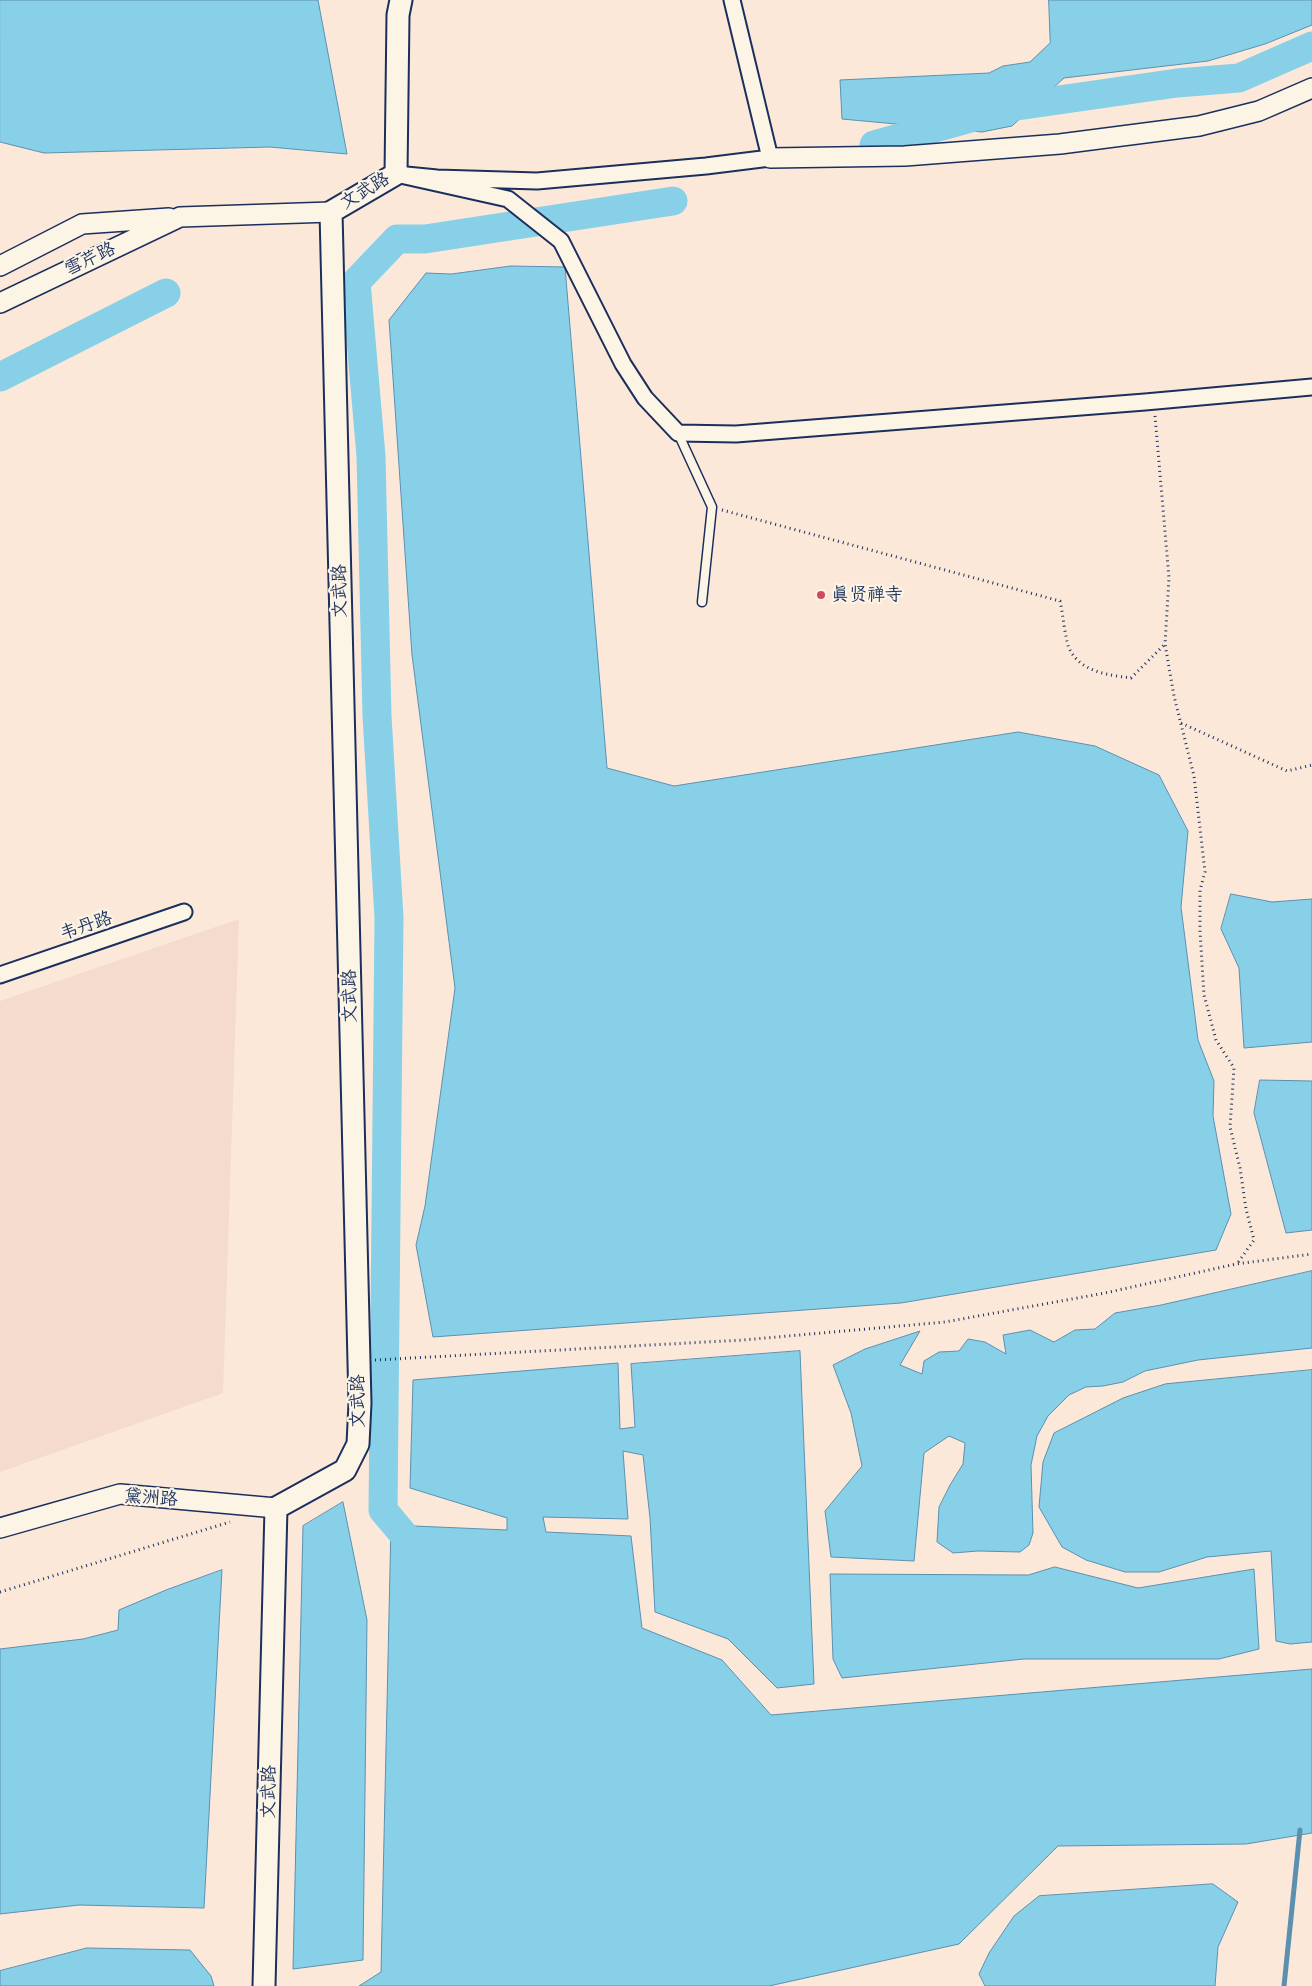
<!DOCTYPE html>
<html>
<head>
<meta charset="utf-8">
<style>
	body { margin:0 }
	canvas { display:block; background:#fbe8d9 }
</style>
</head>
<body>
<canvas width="1312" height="1986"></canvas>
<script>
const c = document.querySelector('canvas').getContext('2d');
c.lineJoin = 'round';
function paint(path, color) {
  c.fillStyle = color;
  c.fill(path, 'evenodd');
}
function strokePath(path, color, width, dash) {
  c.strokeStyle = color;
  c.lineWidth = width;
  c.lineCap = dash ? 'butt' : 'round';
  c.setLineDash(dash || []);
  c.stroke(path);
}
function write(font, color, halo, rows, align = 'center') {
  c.font = font + ' Delius,"LXGW WenKai TC",sans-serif';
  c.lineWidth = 4.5;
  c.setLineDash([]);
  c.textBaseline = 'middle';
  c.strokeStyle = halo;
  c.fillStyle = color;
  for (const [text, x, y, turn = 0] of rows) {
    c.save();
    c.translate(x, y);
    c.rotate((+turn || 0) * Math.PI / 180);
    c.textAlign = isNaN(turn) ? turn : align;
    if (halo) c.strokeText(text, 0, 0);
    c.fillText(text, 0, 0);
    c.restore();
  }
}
paint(new Path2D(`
	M239,919L223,1393L0,1472V1001Z`), '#f5dace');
const water = new Path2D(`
	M0,0H318L347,154L270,147L44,153L0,142Z
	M1049,0H1312V25L1265,44L1208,61L1064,78L1012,126L982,132L842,119L840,80L989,73L1003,66L1030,62L1050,43Z
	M511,266L565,267L607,768L674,786L1018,732L1095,746L1159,775L1188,831L1181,907L1198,1040L1214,1081L1213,1116L1231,1214L1216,1250L901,1303L433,1337L416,1245L425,1206L455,988L412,655L389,320L426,273L451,274Z
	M1231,894L1272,902L1312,899V1042L1244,1048L1239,968L1221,929Z
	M1260,1080L1312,1081V1230L1286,1233L1254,1113Z
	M1312,1271V1348L1198,1360L1145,1371L1123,1382L1103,1386L1086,1387L1069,1395L1048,1416L1037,1436L1031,1465L1033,1533L1029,1545L1020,1552L978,1551L953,1553L937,1542L939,1507L950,1485L963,1464L965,1443L949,1436L924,1453L914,1561L831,1557L825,1511L862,1466L851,1413L833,1365L865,1349L920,1331L900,1365L922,1374L924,1361L939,1352L959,1351L968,1339L985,1342L1006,1354L1003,1335L1030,1330L1054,1342L1075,1330L1095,1329L1115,1313L1161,1305Z
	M800,1351L814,1684L777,1688L728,1639L655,1612L650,1518L643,1455L623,1451L628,1519L543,1517L546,1532L631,1536L642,1628L722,1660L771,1715L1312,1669V1833L1246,1844L1058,1846L959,1944L769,1986H359L381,1972L391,1525L507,1530V1518L410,1488L413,1380L618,1363L620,1429L635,1427L631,1364Z
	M1312,1370V1642L1290,1644L1276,1641L1271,1551L1207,1557L1159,1572H1125L1086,1560L1062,1547L1039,1507L1043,1462L1054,1433L1123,1398L1165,1384Z
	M343,1502L367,1620L363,1960L293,1969L303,1526Z
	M1055,1567L1138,1588L1254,1569L1259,1649L1219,1659H1024L842,1678L833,1659L830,1574L1028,1575Z
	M222,1570L204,1908L79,1905L0,1914V1649L83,1639L118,1630L119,1610L166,1590Z
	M1213,1884L1238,1902L1218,1947L1215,1986H985L979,1974L989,1953L1014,1916L1039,1896Z
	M87,1948L190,1950L211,1976L214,1986H0V1971Z`);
paint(water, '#87d0e8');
strokePath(water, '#5c90b1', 1);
strokePath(new Path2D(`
	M1284,1986L1300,1830`), '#5c90b1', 5);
strokePath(new Path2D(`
	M874,145L1010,107L1177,83L1239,78L1312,46
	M0,377L166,293
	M420,1554L383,1510L389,918L377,716L371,456L356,282L397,239H425L673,201`), '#87d0e8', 29);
const service = new Path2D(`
	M678,433L712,507L702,602`);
const minor = new Path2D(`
	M732,0L770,158L706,166L537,181L437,178L396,174L508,199L561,241L623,364L645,398L678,433L736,434L1145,402L1312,387
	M0,975L184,912`);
const tertiary = new Path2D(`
	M770,158L905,156L1060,144L1199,126L1259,111L1312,88
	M0,266L82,224L169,218
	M0,303L180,217L331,212
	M0,1528L120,1494L276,1508`);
const secondary = new Path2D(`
	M264,1986L276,1508L345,1470L358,1444L360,1403L331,212L396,174L398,15L401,0`);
strokePath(service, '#1b2f5e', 11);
strokePath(minor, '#1b2f5e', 19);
strokePath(tertiary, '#1b2f5e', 22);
strokePath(secondary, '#1b2f5e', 25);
strokePath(new Path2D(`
	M1155,416L1169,578L1165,644L1174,696L1194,776L1205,872L1200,890V931L1204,995L1216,1040L1234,1068L1230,1127L1240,1168L1246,1209L1254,1240L1237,1264
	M722,510L1060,601C1063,614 1065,638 1069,648C1080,672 1108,675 1131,678L1165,644
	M1181,723L1287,771L1312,765
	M375,1360L743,1340L945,1322L1105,1293L1236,1264L1312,1254
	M0,1592L230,1522`), '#1b2f5e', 3, [1, 4]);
strokePath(service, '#fcf5e5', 8);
strokePath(minor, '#fcf5e5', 15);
strokePath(tertiary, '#fcf5e5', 19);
strokePath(secondary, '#fcf5e5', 21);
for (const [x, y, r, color] of [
	[821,595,5,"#d1495b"]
]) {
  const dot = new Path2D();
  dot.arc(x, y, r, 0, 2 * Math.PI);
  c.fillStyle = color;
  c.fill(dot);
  strokePath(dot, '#fcf5e5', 2);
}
write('18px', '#1b2f5e', '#fcf5e5', [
	["文武路",365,191,-31],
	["雪芹路",90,259,-25],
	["文武路",340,591,-91],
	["韦丹路",86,926,-19],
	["文武路",350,996,-91],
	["文武路",358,1401,-90],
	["黛洲路",151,1498,4],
	["文武路",269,1792,-89]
]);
write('18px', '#1b2f5e', '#fcf5e5', [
	["真贤禅寺",831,595]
], 'left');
</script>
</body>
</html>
